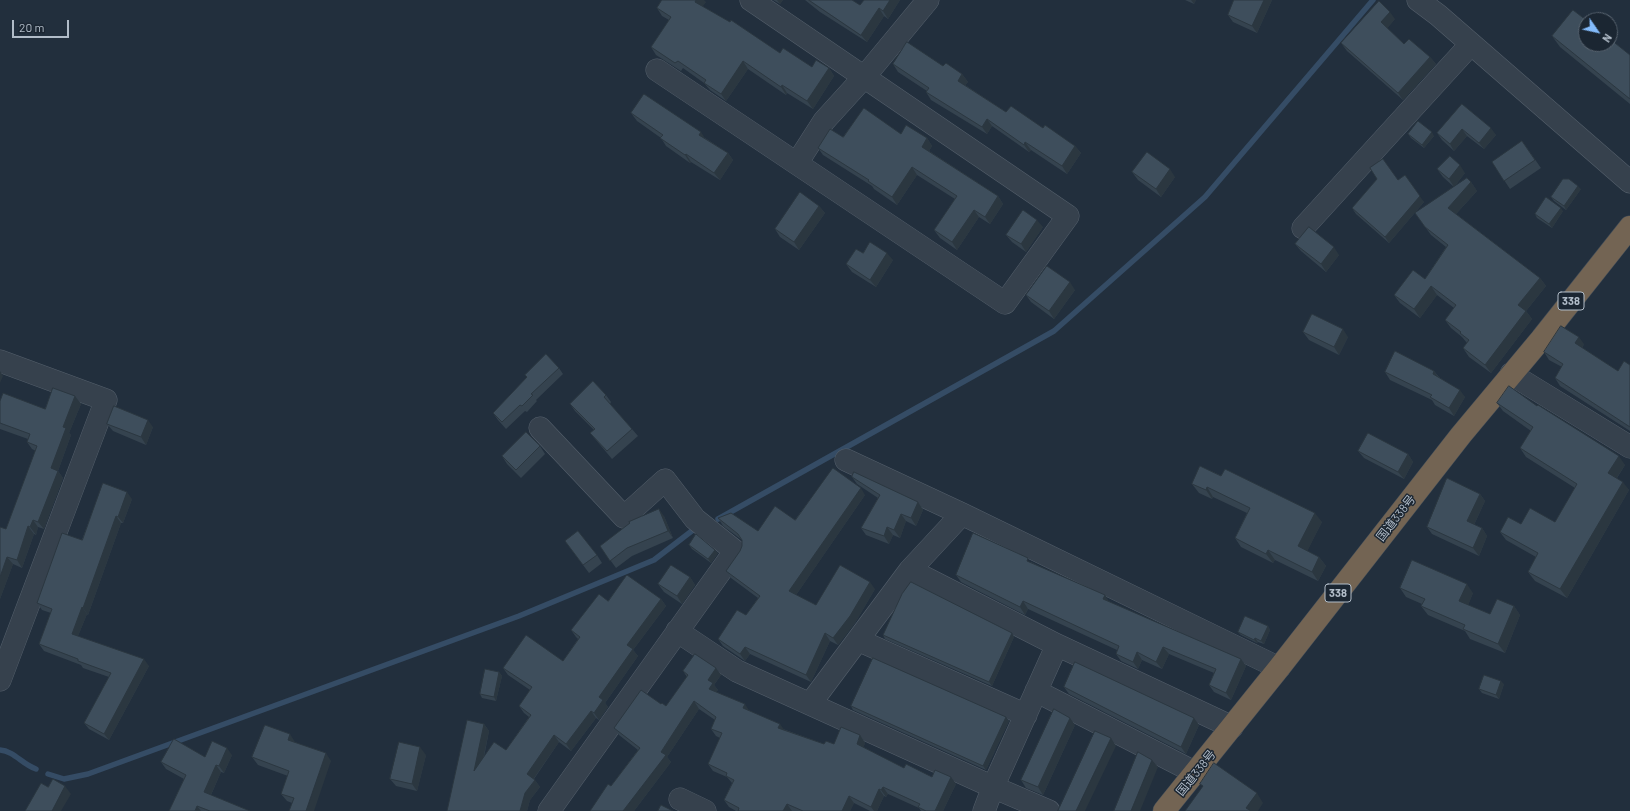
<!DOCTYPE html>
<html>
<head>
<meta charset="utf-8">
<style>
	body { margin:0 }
	#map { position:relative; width:1630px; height:811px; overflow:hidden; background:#222f3d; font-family:Barlow,sans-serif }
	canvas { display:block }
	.north { position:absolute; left:1578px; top:12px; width:40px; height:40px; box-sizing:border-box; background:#1b2632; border:1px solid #57626e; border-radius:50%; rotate:124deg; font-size:11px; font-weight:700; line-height:16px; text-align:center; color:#b1bcc8 }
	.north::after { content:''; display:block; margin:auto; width:14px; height:18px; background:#83bbfb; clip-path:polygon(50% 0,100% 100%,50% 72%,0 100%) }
	.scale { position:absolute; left:12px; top:20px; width:57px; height:18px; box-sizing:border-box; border:2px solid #b1bcc8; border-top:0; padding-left:5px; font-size:12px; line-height:14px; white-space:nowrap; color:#b1bcc8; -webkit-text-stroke:3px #1b2632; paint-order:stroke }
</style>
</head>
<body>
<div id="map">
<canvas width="1630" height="811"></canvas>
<div class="north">N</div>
<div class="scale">20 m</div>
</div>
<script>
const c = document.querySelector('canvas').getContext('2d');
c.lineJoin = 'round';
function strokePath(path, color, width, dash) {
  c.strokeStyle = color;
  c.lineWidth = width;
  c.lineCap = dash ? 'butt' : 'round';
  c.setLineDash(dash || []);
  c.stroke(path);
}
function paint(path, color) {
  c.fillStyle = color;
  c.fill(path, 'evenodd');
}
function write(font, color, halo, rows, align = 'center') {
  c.font = font + ' Barlow,"Noto Sans JP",sans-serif';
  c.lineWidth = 3;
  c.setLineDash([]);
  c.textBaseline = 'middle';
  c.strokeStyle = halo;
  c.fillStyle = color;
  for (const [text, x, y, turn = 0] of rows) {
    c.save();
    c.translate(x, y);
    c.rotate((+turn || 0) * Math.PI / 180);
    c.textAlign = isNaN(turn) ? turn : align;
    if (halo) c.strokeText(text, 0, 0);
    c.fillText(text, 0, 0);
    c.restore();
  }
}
strokePath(new Path2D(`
	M718,519L1054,331L1205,197L1373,0
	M0,750C14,751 22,764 36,769
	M48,774L64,779L88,774L519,616L654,560L693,530`), '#354c65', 5.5);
const minor = new Path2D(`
	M1418,0L1438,15L1630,182
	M657,70L1005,303L1068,216L751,0
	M797,163L824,121L865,76L928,0
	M1303,228L1471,44
	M0,361L106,400L0,680
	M1511,374L1630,447
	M540,428L624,517L665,480L695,519L735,551L549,811
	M846,460L962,514L1279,668
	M910,570L1057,645L1232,727
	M677,631L737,671L993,787L1049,811
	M858,640L1026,715
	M1036,691L1196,773
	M810,704L910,570L962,514
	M680,799L705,811
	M984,811L993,787L1057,645`);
const highway = new Path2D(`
	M1164,811L1279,668L1461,435L1542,338L1630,227`);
strokePath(minor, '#545f6b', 23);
strokePath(highway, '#414c58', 23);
strokePath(minor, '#36414d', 22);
strokePath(highway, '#736453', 22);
paint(new Path2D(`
	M773,0H783L780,4Z
	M805,0H852L860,5L900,0L888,19L884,16L867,42L820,12Z
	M1185,0H1196L1194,4Z
	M1234,0H1272L1257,33L1233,22L1228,15Z
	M706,2L702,6L780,53L812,67L829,68L834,76L813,109L787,93L786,95L748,69L726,101L710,90L704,83L683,68L681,71L656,55L651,47L669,20L662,16L657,8Z
	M1395,19L1387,28L1404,44L1430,57L1436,64L1403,100L1347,51L1341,43Z
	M1552,36L1630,55V104L1560,47Z
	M893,64L943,66L962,74L968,82L965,85L1006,112L1043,128L1075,146L1081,153L1067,174L1031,150L1029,152L992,126L987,134L931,100L926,92L927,91L898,72Z
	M1462,104L1496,135L1484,149L1467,136L1454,151L1442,140L1437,133Z
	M631,113L705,138L728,153L733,160L720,180L691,162L690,163L666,146L661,138L637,121Z
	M901,134L927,138L932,146L929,151L998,196L1003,204L990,224L979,217L957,250L940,238L934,230L955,199L917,175L897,205L874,189L872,186L823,155L818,148L843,137Z
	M1408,134L1434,136L1424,148L1411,138Z
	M1522,141L1541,168L1510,189L1492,162Z
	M1437,169L1465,173L1454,187L1443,177Z
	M1132,172L1175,177L1161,197L1138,180Z
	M1398,180L1424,202L1389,243L1356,214L1352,208Z
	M1471,182L1477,191L1456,214L1540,278L1546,286L1526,311L1532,319L1491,373L1469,357L1463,348L1467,343L1462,337L1451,328L1445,320L1454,308L1437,295L1420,318L1400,303L1394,295L1425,279L1446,247L1431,235L1415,213Z
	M1581,189L1566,210L1554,201L1551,197Z
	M819,206L825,213L799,250L780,237L775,229Z
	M1563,211L1552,228L1537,218L1535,214Z
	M1043,227L1026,252L1012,242L1006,235Z
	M1295,244L1339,255L1326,272L1301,251Z
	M863,253L893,260L876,287L852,272L846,264Z
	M1075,290L1054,319L1031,302L1026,295Z
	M1303,332L1348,337L1339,355L1309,340Z
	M1584,344L1582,348L1618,371L1630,365V431L1560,386L1555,378L1562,367L1549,360L1544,352Z
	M559,368L563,374L536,400L537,401L527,412L525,411L506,429L498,420L493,413L527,378L525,375Z
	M1434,371L1439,377L1465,397L1454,416L1435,405L1432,400L1390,380L1385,372Z
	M606,395L611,402L610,404L632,429L638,436L612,459L596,440L590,433L594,430L575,411L570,404Z
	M75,396L81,404L69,433L71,435L58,471L63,478L44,529L38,527L36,535L34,534L22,568L13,564L0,599V527L6,529L36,451L32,449L27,442L28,439L0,429V401L45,409Z
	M1497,403L1537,406L1625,465L1617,478L1629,490L1567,598L1535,581L1528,572L1536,557L1506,540L1500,532L1521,524L1555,522L1575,488L1526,457L1520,448L1531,431L1503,411Z
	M107,424L153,427L146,445L113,431Z
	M540,446L545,454L521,478L507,464L502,456Z
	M1358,451L1408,454L1413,462L1404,479L1364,458Z
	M1200,466L1322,522L1307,551L1319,557L1326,566L1318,581L1275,560L1273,563L1241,547L1235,538L1247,513L1213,497L1212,499L1199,493L1192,484Z
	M852,477L918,502L923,510L916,526L906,521L900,538L893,535L889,544L866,535L861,528L878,498L857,484Z
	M1480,494L1485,501L1474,525L1482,528L1487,536L1479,556L1432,534L1427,527Z
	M865,495L796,595L816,605L875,589L855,623L838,645L830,641L811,682L750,654L745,661L723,646L718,639L746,615L758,598L731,578L726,571L740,551L742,546V540L723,526L718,518L758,531L795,520Z
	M132,499L123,523H121L88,615L87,614L78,636L149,666L109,740L89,729L84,723L109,677L83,668L81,665L44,651L39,644L51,613L42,610L37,603L82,540Z
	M664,516L673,538L632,556L616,568L600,546Z
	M565,541L597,555L602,563L589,573Z
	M689,545L718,553L711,563L692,549Z
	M1031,562L1110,602L1241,659L1246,666L1231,700L1214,692L1209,685L1214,673L1169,654L1162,669L1142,660L1138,669L1121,661L1116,654L1117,650L1028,609L1025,615L961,582L956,575Z
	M690,577L695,585L682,604L664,592L658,584Z
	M1400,588L1473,593L1468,605L1490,614L1514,606L1520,615L1505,653L1470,639L1465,631L1428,615L1421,606L1422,604L1406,597Z
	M661,599L666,606L633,650L638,656L605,703L608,707L599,720L596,718L571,751L559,742L534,779L540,787L530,800L527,811H447L484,724L489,731L484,757L506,750L529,717L524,713L519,706L530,690L508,675L503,668L563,661L578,639L576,637L571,630L608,601Z
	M1268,626L1270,630L1264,644L1258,642L1257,643L1241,635L1238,632Z
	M1012,633L1014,637L992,686L885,639L883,635Z
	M716,668L721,675L714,685L718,690L716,692L783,729L824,744H834L860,735L865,743L863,748L904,768L956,784L943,811H921L919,808L888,794L886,797L884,796L877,811H870L854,803L850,811H736L729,807L724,800L732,783L727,777L713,771L708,764L720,738L716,736L711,729L715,720L699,709L667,757L671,762L634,811H590L611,786L638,750L619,735L614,728L661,704L666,706L687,677L683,671Z
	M499,672L502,676L496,701L482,698L480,694Z
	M1504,684L1499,699L1482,693L1479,689Z
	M1064,687L1199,725L1186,754L1069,694Z
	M851,706L1006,717L1009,721L986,770L853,710Z
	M1075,725L1043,795L1026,788L1021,780Z
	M295,742L331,761L292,803L287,801L281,794L288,776L258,765L252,757Z
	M232,755L224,773L221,772L211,795L250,811H169L184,779L166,769L161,762L205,757Z
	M426,755L417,791L396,786L390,779Z`), '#35434f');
paint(new Path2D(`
	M696,0H704L706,2L700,10L695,2Z
	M777,0H783L780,4Z
	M890,0H900L888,19L883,11Z
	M1191,0H1196L1194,4Z
	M1264,0H1272L1257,33L1252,26Z
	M879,8L884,16L867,42L861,35Z
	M1390,12L1395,19L1386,30L1381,22Z
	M1430,57L1436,64L1403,100L1398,93Z
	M743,61L748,69L726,101L721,94Z
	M829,68L834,76L813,109L807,101Z
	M962,74L968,82L963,88L958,81Z
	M782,85L787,93L786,95L781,87Z
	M987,119L992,126L987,134L982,127Z
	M1491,128L1496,135L1484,149L1479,143Z
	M1462,129L1467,136L1454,151L1450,144Z
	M701,132L706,140L699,135Z
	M1432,132L1434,136L1424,148L1422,145Z
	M927,138L932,146L927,154L922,147Z
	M1025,142L1031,150L1029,152L1024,145Z
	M1075,146L1081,153L1067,174L1062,166Z
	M728,153L733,160L720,180L714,173Z
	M686,154L691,162L690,163L685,155Z
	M1460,165L1465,173L1454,187L1449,179Z
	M912,167L917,175L897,205L892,197Z
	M1170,169L1175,177L1161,197L1156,189Z
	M1405,175L1424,202L1389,243L1385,237Z
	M1471,182L1477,191L1454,216L1448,208Z
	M1578,186L1581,189L1566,210L1564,206Z
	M998,196L1003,204L990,224L985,217Z
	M819,206L825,213L799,250L794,242Z
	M1561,208L1563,211L1552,228L1549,224Z
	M974,210L979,217L957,250L952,242Z
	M1037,220L1043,227L1026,252L1021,244Z
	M1334,247L1339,255L1326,272L1321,264Z
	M887,253L893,260L876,287L870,280Z
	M1540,278L1546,286L1526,311L1532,319L1491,373L1485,365L1518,305Z
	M1070,282L1075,290L1054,319L1049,311Z
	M1431,286L1437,295L1420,318L1414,309Z
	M1343,329L1348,337L1339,355L1334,347Z
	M1579,337L1584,344L1580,351L1575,343Z
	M0,371L3,376L0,383Z
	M1434,371L1439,378L1433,374Z
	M1460,390L1465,397L1454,416L1449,408Z
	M75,396L81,404L69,433L71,435L58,471L63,478L44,529L38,522L51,468L63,427Z
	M148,420L153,427L146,445L141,437Z
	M1408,454L1413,462L1404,479L1398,472Z
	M1619,456L1625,465L1614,482L1608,473Z
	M1623,482L1629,490L1567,598L1560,589Z
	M1207,487L1213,497L1212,499L1206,490Z
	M861,488L865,495L794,598L789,591Z
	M127,492L132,499L123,523L118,517Z
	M1480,494L1485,501L1472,529L1467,521Z
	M918,502L923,510L916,526L911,518Z
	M659,509L664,516L673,538L668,531Z
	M1315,513L1322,522L1305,556L1298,546Z
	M901,514L906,521L900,538L894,530Z
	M116,516L121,523L88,615L83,608Z
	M33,520L38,527L36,535L30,527Z
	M28,526L34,534L22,568L17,560Z
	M887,527L893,535L889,544L884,536Z
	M1482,528L1487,536L1479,556L1473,548Z
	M715,550L718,553L711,563L708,559Z
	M1268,550L1275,560L1273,563L1266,554Z
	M7,557L13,564L0,599V577Z
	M1319,557L1326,566L1318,581L1312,572Z
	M690,577L695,585L682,604L677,596Z
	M870,582L875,589L855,623L838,645L833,638Z
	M1467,584L1473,593L1466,611L1459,601Z
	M1105,595L1110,603L1103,599Z
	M661,599L666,606L633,650L638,656L605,703L608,707L599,720L594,713L599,697L627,645Z
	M1023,601L1028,609L1025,615L1020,607Z
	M1514,606L1520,615L1505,653L1498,644Z
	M82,607L87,614L76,641L72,634Z
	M1268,626L1270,630L1264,644L1261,641Z
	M825,633L830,641L811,682L806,675Z
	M1012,633L1014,637L992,686L989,682Z
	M1255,638L1258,642L1257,643L1254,640Z
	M745,647L750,654L745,661L740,654Z
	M1163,647L1169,654L1162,669L1156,662Z
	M1137,652L1142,660L1138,669L1133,662Z
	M144,659L149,666L109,740L104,734Z
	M1241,659L1246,666L1231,700L1226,693Z
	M716,668L721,675L714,685L718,690L714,696L709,689L708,680Z
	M499,672L502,676L496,701L494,697Z
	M1501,681L1504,684L1499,699L1496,695Z
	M694,701L699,709L667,757L671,762L634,811H623Z
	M745,704L750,712L743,708Z
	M591,711L596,718L571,751L566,744Z
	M1006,717L1009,721L986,770L983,766Z
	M1070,718L1075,725L1043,795L1038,787Z
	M1194,718L1199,725L1186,754L1181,747Z
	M484,724L489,731L479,778L474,771Z
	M780,724L785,731L778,728Z
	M290,734L295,742L293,747L288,740Z
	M554,735L559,742L532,781L527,774Z
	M860,735L865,743L862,752L857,744Z
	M1111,738L1116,746L1085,811H1076Z
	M420,747L426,755L417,791L412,784Z
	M227,748L232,755L224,773L219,766Z
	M326,753L331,761L314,811H306Z
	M1152,760L1158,767L1140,811H1131Z
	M216,765L221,772L209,799L204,792Z
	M951,777L956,784L943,811H935Z
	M535,780L540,787L530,800L527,811H520L525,793Z
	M65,786L71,794L61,811H52Z
	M883,787L888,794L886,797L881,790Z
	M879,789L884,796L877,811H874L871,807Z
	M1257,793L1263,803L1258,811H1249L1246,808Z
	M849,796L854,803L850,811H842Z
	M787,804L792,811H783Z
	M197,806L201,811H195Z`), '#2b3740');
const building = new Path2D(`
	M662,0H696L695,2L730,22L731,20L780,53L783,48L812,67L816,60L829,68L807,101L782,85L781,87L743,61L721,94L704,83L706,80L678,61L675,63L651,47L671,17L657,8Z
	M809,0H852L860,5L864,0H890L883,11L879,8L861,35Z
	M1234,0H1264L1252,26L1228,15Z
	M1379,1L1390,12L1381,22L1404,44L1409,39L1430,57L1398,93L1341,43Z
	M1573,10L1586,20V44H1610V39L1630,55V99L1552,36Z
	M907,42L943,66L946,63L962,74L958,81L1006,112L1011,106L1043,128L1045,125L1075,146L1062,166L1025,142L1024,145L987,119L982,127L926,92L929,88L893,64Z
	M644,94L701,132L699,135L728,153L714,173L686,154L685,155L660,138L663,135L631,113Z
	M1462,104L1491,128L1479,143L1462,129L1450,144L1437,133Z
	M864,108L901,134L906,125L927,138L922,147L998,196L985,217L974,210L952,242L934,230L957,196L912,167L892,197L868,181L869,180L818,148L830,129L843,137Z
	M1418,121L1432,132L1422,145L1408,134Z
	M1522,141L1535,160L1504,181L1492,162Z
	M1147,152L1170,169L1156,189L1132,172Z
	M1450,156L1460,165L1449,179L1437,169Z
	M1383,159L1398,180L1405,175L1420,196L1385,237L1352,208L1377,179L1370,168Z
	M1467,178L1471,182L1448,208L1540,278L1518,305L1526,311L1485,365L1463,348L1469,340L1460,333L1461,332L1445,320L1456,305L1431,286L1414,309L1394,295L1413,270L1425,279L1448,245L1425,227L1415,213Z
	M1563,179H1569L1578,186L1564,206L1551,197Z
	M800,192L819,206L794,242L775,229Z
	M1546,197L1561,208L1549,224L1535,214Z
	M1023,210L1037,220L1021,244L1006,235Z
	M1309,227L1334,247L1321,264L1295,244Z
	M870,242L887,253L870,280L846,264L856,249L863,253Z
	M1047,266L1070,282L1049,311L1026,295Z
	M1312,314L1343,329L1334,347L1303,332Z
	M1561,326L1579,337L1575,343L1618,371L1624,361L1630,365V427L1555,378L1563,364L1544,352Z
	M1395,351L1434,371L1433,374L1460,390L1449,408L1430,397L1432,395L1385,372Z
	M546,354L559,368L531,394L533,395L522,406L520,405L502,422L493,413L527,377L525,375Z
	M593,381L606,395L604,397L632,429L607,451L590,433L595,429L570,404Z
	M1509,386L1537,406L1538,405L1619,456L1608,473L1623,482L1560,589L1528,572L1538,553L1500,532L1508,517L1521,524L1530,508L1555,522L1577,484L1520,448L1533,427L1497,403Z
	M53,388L75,396L63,427L66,428L51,468L58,471L38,522L33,520L30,527L28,526L17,560L7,557L0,577V527L6,529L37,446L27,442L30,434L0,423V401L3,393L45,409Z
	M114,406L148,420L141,437L107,424Z
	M526,432L540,446L516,470L502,456Z
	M1368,433L1408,454L1398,472L1358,451Z
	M1200,466L1221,476L1225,469L1315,513L1298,546L1319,557L1312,572L1268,550L1266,554L1235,538L1250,508L1207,487L1206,490L1192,484Z
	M833,468L861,488L789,591L816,605L840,565L870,582L850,616L833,638L825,633L806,675L745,647L740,654L718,639L737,610L746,615L760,596L726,571L740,551L742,546V540L738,534L718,518L731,513L758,531L775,506L795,520Z
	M854,472L918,502L911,518L901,514L894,530L887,527L884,536L861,528L880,495L852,477Z
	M1447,478L1480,494L1467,521L1482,528L1473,548L1427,527Z
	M103,483L127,492L118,517L116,516L83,608L82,607L72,634L144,659L104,734L84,723L111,673L78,661V659L39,644L52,609L37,603L62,533L82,540Z
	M659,509L668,531L627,548L610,561L600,546L630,523L629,522Z
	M578,531L597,555L583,565L565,541Z
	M973,533L1028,558L1027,561L1105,595L1103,599L1241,659L1226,693L1209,685L1216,669L1163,647L1156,662L1137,652L1133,662L1116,654L1119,646L1023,601L1020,607L956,575Z
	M696,534L715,550L708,559L689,545Z
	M1412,560L1467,584L1459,601L1490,614L1497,599L1514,606L1498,644L1463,629L1465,625L1421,606L1425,599L1400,588Z
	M671,565L690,577L677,596L658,584Z
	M627,575L661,599L627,645L633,649L599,697L603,700L594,713L591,711L566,744L554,735L527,774L535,780L525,793L520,811H447L467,720L484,724L474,771L494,742L506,750L531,715L519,706L532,687L503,668L526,635L563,661L580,637L571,630L599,594L608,601Z
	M911,582L1012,633L989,682L883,635L902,594Z
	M1245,616L1268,626L1261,641L1255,638L1254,640L1238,632Z
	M695,654L716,668L708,680L713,683L709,689L745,704L743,708L780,724L778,728L824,744L826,741L834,744L841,727L860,735L857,744L904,768L906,764L932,777L935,770L951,777L935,811H926L918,807L920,804L883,787L881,790L879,789L871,807L849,796L842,811H803L787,804L783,811H738L739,808L724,800L734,780L726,776L727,773L708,764L722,733L711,729L716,717L694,701L661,752L666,755L623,811H590L608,784L611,786L640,748L614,728L641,690L661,704L662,703L666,706L688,675L683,671Z
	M873,658L1006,717L983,766L851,706Z
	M1075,662L1194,718L1181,747L1064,687Z
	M485,669L499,672L494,697L480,694Z
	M1484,675L1501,681L1496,695L1479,689Z
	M1054,709L1070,718L1038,787L1021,780Z
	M265,725L290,734L288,740L326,753L306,811H289L294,798L281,794L289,771L252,757Z
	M1095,731L1111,738L1076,811H1058Z
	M174,739L205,757L212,741L227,748L219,766L216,765L204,792L250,811H210L197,806L195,811H169L186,775L161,762Z
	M399,742L420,747L412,784L390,779Z
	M1138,752L1152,760L1131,811H1114Z
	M1214,763L1257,793L1246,808L1251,811H1185L1203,786L1200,784Z
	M53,779L65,786L52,811H25L41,783L48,787Z
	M661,805L673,811H658Z`);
paint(building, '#3e4e5c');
strokePath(building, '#2b3740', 1);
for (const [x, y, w] of [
	[1571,301,26],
	[1338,593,26]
]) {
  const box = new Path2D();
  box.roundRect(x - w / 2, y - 9, w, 18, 3);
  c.fillStyle = '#1b2632';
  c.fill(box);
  strokePath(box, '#b1bcc8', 1);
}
write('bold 11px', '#b1bcc8', null, [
	["338",1571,301],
	["338",1338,593]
]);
write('12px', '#b1bcc8', '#1b2632', [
	["国道338号",1396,518,-52],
	["国道338号",1196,773,-51]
]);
</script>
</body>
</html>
